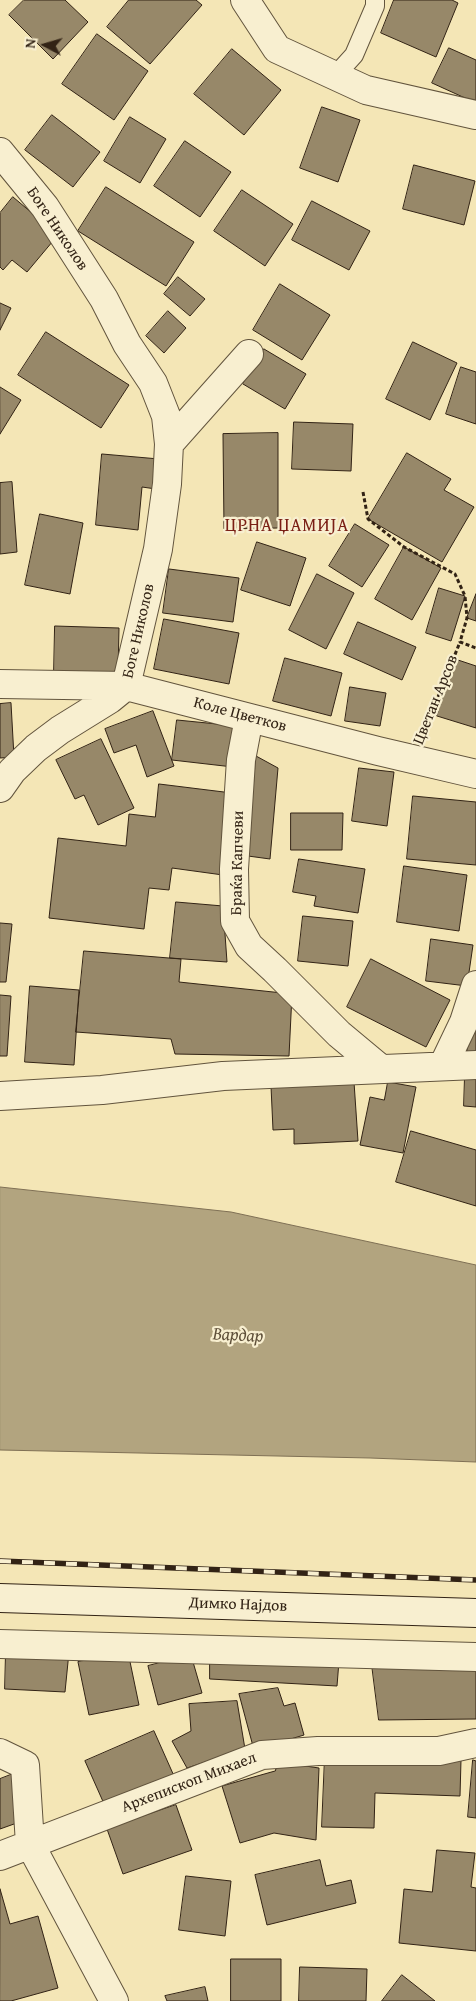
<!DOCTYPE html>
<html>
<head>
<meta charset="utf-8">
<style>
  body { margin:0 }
  #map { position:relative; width:476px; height:2001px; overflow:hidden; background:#f4e6b6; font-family:"Gentium Book Plus",serif }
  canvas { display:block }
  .north { position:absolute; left:20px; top:20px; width:50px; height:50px; -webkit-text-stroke:4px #f8efd0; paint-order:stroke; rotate:276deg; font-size:14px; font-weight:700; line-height:20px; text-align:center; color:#322315 }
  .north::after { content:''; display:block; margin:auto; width:18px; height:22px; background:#322315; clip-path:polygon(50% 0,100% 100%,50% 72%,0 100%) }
</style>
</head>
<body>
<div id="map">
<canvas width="476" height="2001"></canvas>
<div class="north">N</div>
</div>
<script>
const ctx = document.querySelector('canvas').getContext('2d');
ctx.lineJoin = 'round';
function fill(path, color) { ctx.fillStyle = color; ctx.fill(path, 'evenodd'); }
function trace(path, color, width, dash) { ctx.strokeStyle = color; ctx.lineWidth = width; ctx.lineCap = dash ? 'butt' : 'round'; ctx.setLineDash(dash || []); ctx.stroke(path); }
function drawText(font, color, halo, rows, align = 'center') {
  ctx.font = font + ' "Gentium Book Plus",serif'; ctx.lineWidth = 4.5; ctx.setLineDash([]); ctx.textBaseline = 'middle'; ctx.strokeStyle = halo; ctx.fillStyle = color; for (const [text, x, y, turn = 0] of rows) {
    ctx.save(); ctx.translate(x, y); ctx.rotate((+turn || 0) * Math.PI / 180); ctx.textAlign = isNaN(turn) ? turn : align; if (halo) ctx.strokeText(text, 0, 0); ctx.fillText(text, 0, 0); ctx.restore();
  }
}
const water = new Path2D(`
  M0 1187 231 1212 476 1265V1462L370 1458 0 1450Z`);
fill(water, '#b2a47f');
trace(water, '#7f7055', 1);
const building = new Path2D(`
  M24 0H65L88 22 53 59 9 15Z
  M129 0H196L202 5 150 64 107 27Z
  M394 0H452L458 3 436 57 381 33Z
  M97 34 148 71 114 120 62 84Z
  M449 48 476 60V103L432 83Z
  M232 49 281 90 244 135 194 94Z
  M322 107 360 120 338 182 300 168Z
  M52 115 100 152 73 187 25 150Z
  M130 117 166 139 140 183 104 161Z
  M185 141 231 172 200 217 154 186Z
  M414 165 475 181 464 225 403 209Z
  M106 187 194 242 166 286 78 231Z
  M242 190 293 224 265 266 214 231Z
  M13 197 58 235 27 272 12 260 3 270 0 267V213Z
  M312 201 370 231 349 270 292 240Z
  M178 277 205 299 190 316 164 294Z
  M280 284 330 315 302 360 253 330Z
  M0 303 11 308 0 330Z
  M168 311 186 328 164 353 146 336Z
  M46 332 129 385 101 428 18 375Z
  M413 342 457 363 430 420 386 399Z
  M264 349 306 374 285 409 243 384Z
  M461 367 476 372V424L446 414Z
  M0 387 21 400 0 434Z
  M294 422 353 424 351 471 292 469Z
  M278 433V528L224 529 223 434Z
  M407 453 451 479 444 490 474 507 442 562 368 519Z
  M102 454 159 459 156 489 142 487 138 530 96 525Z
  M12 482 17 552 0 554V483Z
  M40 514 83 523 70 594 25 585Z
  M355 524 389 545 362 587 329 566Z
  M257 542 306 558 290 606 241 590Z
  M404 547 441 568 412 620 375 599Z
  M169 569 239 578 233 622 163 613Z
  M317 574 354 593 326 649 289 630Z
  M439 588 465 596 451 641 426 633Z
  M476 594V621L467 618Z
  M164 619 239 633 229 684 154 669Z
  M358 622 416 647 402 680 344 654Z
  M55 626 119 628 118 674 54 672Z
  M285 658 342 673 331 716 273 701Z
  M455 659 476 666V728L437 716Z
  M350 687 386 693 380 726 345 721Z
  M11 703 14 757 0 758V704Z
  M153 711 174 766 147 777 136 745 114 753 105 729Z
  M177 720 237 726 233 767 172 760Z
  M101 739 134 808 98 825 84 795 75 799 56 760Z
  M256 756 278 768 270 859 248 856Z
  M359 768 394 772 387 826 352 821Z
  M159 784 232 793 223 875 172 868 169 890 149 888 144 929 49 918 58 838 126 846 129 814 155 817Z
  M413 796 476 802V865L407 859Z
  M291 813H343L342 850H291Z
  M299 859 365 869 358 913 314 906 316 896 293 892Z
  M404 866 467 875 459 931 397 922Z
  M176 902 223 906 227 962 170 958Z
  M303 916 353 921 348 966 298 961Z
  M0 923 12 924 6 982H0Z
  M431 939 473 945 467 986 426 981Z
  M84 951 181 959 179 982 292 994 289 1056 175 1054 171 1039 76 1032Z
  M371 959 450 1000 426 1047 347 1007Z
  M30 986 79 990 74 1065 25 1062Z
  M0 995 11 996 7 1056H0Z
  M471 1008H476V1057L467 1056Z
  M465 1075H476V1107L464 1106Z
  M354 1082 358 1141 294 1144V1129L273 1130 271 1086Z
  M388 1082 416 1087 403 1153 360 1145 370 1097 384 1100Z
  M411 1131 476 1150V1206L396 1182Z
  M6 1651 69 1652 65 1692 5 1689Z
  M128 1652 139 1705 89 1715 78 1662Z
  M191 1655 202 1693 158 1705 148 1666Z
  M210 1657 339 1661 337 1686 210 1679Z
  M372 1665 476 1667V1719L379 1720Z
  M278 1688 284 1706 295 1703 304 1735 254 1750 239 1694Z
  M237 1701 245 1749 187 1768 172 1741 191 1731 189 1704Z
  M154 1731 174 1776 105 1806 85 1761Z
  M325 1756 461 1760 460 1796 375 1793 374 1828 322 1827Z
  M473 1760 476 1761V1818L468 1817Z
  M278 1762 319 1768 316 1840 274 1833 240 1843 222 1786 275 1771Z
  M13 1774 28 1819 0 1829V1779Z
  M176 1805 192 1850 123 1874 107 1829Z
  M437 1850 475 1853 471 1887 476 1888V1951L399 1943 404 1889 432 1892Z
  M320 1860 326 1886 351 1880 356 1903 267 1925 255 1875Z
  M186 1876 231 1881 225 1936 179 1930Z
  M0 1889 10 1924 38 1916 58 1988 11 2001H0Z
  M231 1959H281V2001H231Z
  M300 1967 367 1969 366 2001H299Z
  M402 1975 435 2001H382Z
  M205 1987 208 2001H167L165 1996Z`);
fill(building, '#978869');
trace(building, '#322315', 1);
const lane = new Path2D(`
  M335 76 354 55 375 6V0`);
const street = new Path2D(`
  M245 0 277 49 366 90 476 115
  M0 152 45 207 104 299 127 344 153 383 166 416 169 444 167 484 158 549 126 686 110 699 60 730 36 748 12 771 0 788
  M169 444 249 354
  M0 684 126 686 378 751 476 774
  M249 718 241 760 234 869 235 921 249 946 275 970 339 1034 381 1069
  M443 1066 464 1022 476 985
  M0 1096 102 1090 223 1076 476 1065
  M0 1644 476 1657
  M0 1753 25 1765 30 1844 114 2001
  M0 1856 262 1755 318 1751H439L476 1743`);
const secondary = new Path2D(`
  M0 1598 476 1613`);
trace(lane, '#62543d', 20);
trace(street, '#62543d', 30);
trace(secondary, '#322315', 30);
trace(new Path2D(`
  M363 492 368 519 404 547 455 574 465 596 467 618 460 642 476 648
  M426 727 460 642`), '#322315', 3, [4, 2.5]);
trace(lane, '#f8efd0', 18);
trace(street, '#f8efd0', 28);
trace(secondary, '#f8efd0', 28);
const rail = new Path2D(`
  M0 1561 476 1580`);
trace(rail, '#322315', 5.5);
trace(rail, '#f8efd0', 4, [11]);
drawText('16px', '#322315', '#f8efd0', [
  ["Боге Николов",57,229,56],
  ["Боге Николов",139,631,-77],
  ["Цветан Арсов",436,700,-68],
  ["Коле Цветков",240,715,15],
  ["Браќа Капчеви",238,863,-89],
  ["Димко Најдов",238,1605,2],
  ["Архепископ Михаел",189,1783,-21]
]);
ctx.letterSpacing = '1px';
drawText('18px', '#7a1f14', '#f8efd0', [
  ["ЦРНА ЏАМИЈА",287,526]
]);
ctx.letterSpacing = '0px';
drawText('italic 18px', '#5f503a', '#f8efd0', [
  ["Вардар",238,1336,3]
]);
</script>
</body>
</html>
